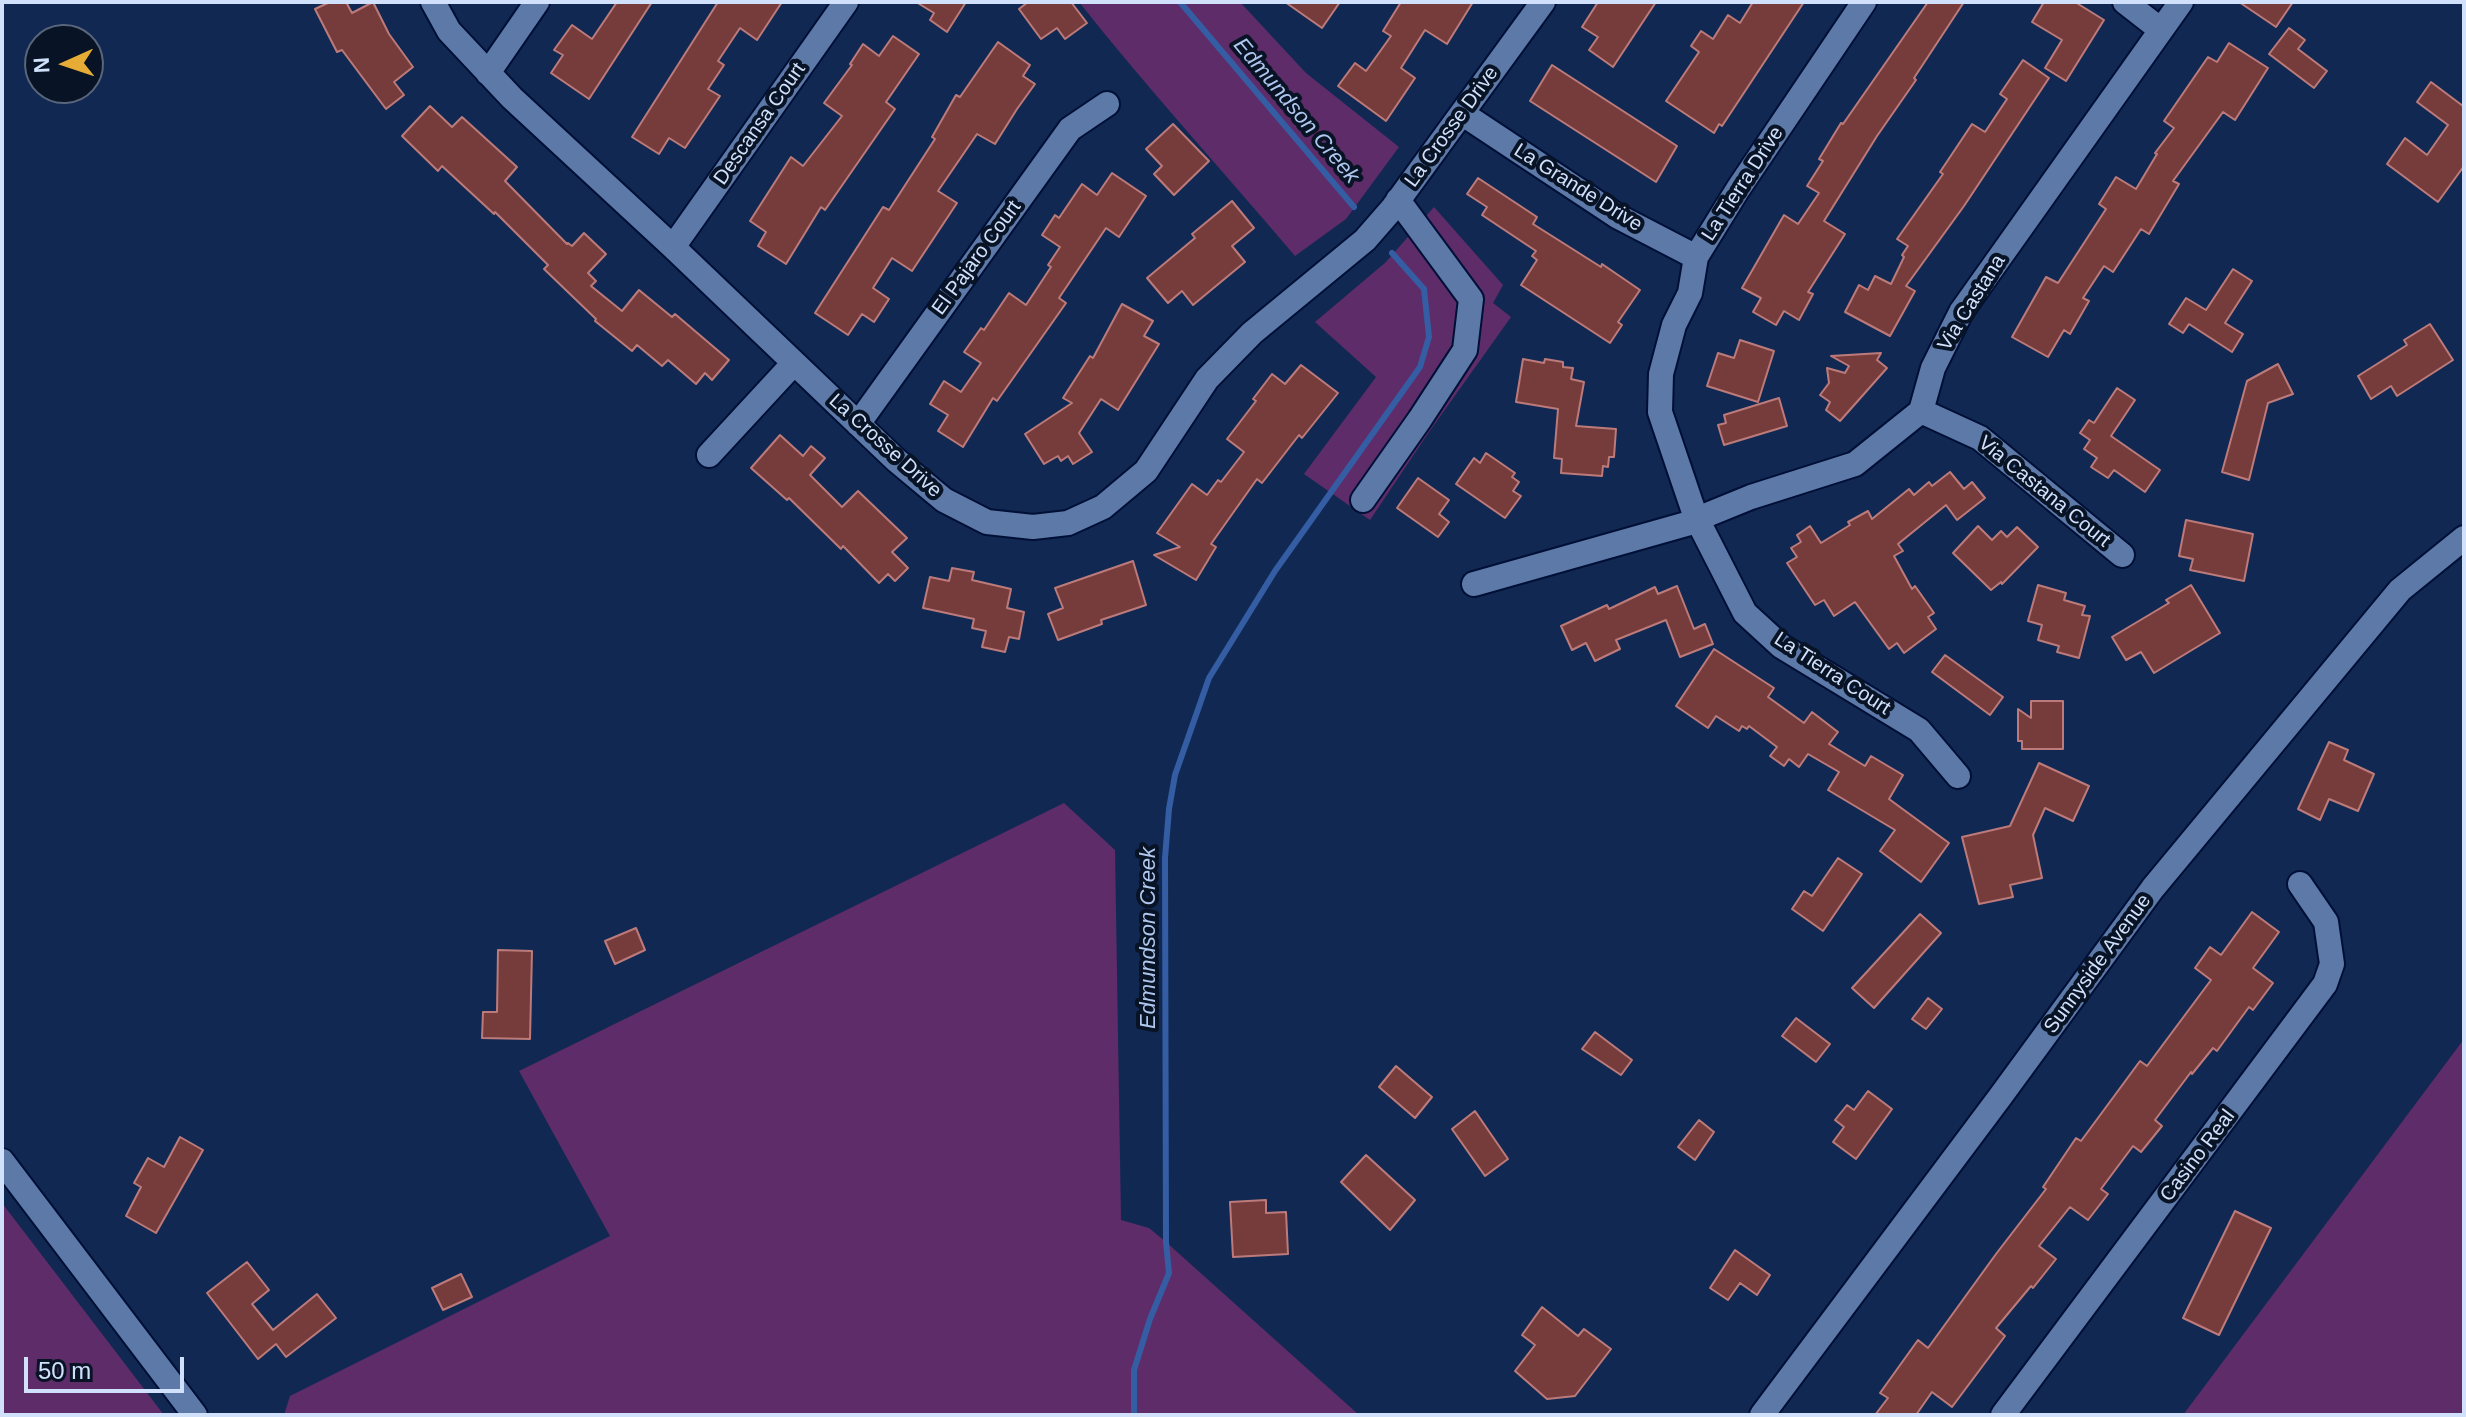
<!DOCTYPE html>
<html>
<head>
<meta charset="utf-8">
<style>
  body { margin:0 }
  #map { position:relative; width:2466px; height:1417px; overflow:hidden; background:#112952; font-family:Arial,sans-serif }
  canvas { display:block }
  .frame { position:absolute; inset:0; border:4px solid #d1e1fc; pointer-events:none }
  .north { position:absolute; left:24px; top:24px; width:80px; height:80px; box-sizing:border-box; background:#081325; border:2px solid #58657b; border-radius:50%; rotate:267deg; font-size:22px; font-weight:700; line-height:32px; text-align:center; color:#d1e1fc }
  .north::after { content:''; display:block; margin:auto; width:28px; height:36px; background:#e6ac36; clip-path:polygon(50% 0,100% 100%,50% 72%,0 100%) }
  .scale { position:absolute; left:24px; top:1357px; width:160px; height:36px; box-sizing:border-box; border:4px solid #d1e1fc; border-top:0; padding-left:10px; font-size:24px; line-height:28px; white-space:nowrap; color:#d1e1fc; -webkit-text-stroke:6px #081325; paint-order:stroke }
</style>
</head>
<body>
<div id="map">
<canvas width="2466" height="1417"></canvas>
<div class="frame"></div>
<div class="north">N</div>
<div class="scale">50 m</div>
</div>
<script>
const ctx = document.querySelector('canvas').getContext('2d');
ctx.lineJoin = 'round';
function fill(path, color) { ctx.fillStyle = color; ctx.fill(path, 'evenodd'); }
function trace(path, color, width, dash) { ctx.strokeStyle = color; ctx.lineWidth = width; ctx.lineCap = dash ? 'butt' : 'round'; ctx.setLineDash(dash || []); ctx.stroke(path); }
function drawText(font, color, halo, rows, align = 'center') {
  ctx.font = font + ' Arial,sans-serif'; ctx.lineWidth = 8; ctx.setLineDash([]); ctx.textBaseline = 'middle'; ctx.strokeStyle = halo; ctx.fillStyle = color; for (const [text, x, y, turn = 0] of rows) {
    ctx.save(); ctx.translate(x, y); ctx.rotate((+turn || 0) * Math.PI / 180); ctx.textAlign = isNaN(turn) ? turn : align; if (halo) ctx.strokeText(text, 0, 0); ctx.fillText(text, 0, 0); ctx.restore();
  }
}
fill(new Path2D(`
  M1079 2H1240L1306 73 1399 147 1346 219 1295 256C1223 171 1148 89 1079 2Z
  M1434 207 1503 285 1493 303 1511 317 1429 432 1370 520 1304 474 1376 377 1315 322 1386 262Z
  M1064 803 1115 850 1121 1220 1149 1228 1166 1242 1359 1415H284L290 1396 610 1236 519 1071Z
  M2464 1039V1415H2183Z
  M2 1203 164 1415H2Z`), '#5e2c68');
trace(new Path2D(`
  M1180 2 1354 207
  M1134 1415V1370L1150 1319 1169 1273 1166 1242 1165 858 1169 809 1175 775 1209 678 1275 571 1420 367 1429 337 1424 289 1392 253`), '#345da4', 6);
const building = new Path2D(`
  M330 2H346L352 13 373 2 389 34 413 67 394 82 404 95 386 109 342 50 337 52 315 9Z
  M617 2H652L589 99 551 73 563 55 554 50 572 25 592 39Z
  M718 2H782L757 40 740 28 718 61 724 65 708 89 720 96 685 148 669 138 659 154 632 137Z
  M916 2H966L947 32 930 20 934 13Z
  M1028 2H1071L1087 23 1065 39 1057 28 1041 39 1019 9Z
  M1285 2H1340L1322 28Z
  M1401 2H1473L1447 44 1425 30 1401 68 1415 78 1386 121 1338 86 1355 63 1366 71 1391 36 1383 31Z
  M1598 2H1656L1613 67 1589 50 1598 37 1582 27Z
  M1753 2H1804L1722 126 1719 124 1714 133 1666 101 1699 52 1691 46 1701 31 1713 39 1728 15 1740 23Z
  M1928 2H1964L1914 78 1916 80 1877 136 1824 221 1845 234 1808 292 1813 294 1799 320 1784 311 1776 325 1753 312 1761 298 1742 288 1784 215 1798 224 1819 193 1807 186 1823 161 1819 159 1841 123 1843 124Z
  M2044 2H2075L2104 20 2066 81 2045 68 2062 40 2032 22Z
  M2239 2H2293L2276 27Z
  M2289 28 2305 40 2298 49 2327 71 2314 88 2269 54Z
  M893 36 919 54 886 102 895 109 825 210 821 207 786 264 758 246 766 232 750 221 791 157 803 166 842 116 824 103 852 65 850 64 863 44 879 56Z
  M998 42 1030 65 1023 76 1035 84 1017 109 995 144 977 134 938 191 957 203 912 271 892 258 873 288 889 299 874 322 862 314 848 335 815 313 883 207 889 210 935 139 932 137 956 95 960 97Z
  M2229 43 2268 68 2235 120 2223 112 2173 181 2179 184 2149 234 2141 229 2113 272 2104 266 2083 298 2089 301 2070 334 2064 330 2048 357 2012 337 2046 277 2058 283 2106 209 2099 204 2116 177 2136 189 2157 154 2155 153 2174 128 2164 121 2208 57 2217 62Z
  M2023 60 2049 78 1964 206 1906 286 1915 291 1890 336 1845 312 1859 285 1868 290 1875 276 1891 284 1904 257 1902 255 1908 246 1897 239 1943 174 1940 172 1972 124 1985 132 2007 99 2000 94Z
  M1552 65 1677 146 1656 182 1530 101Z
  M2431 82 2463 106 2464 104V166L2438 202 2387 164 2405 138 2427 155 2448 125 2417 102Z
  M430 106 452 127 462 117 517 167 505 181 567 244 568 243 572 246 584 233 606 254 588 273 596 281 591 286 622 311 639 290 672 317 675 314 729 360 712 380 705 373 696 384 668 360 662 366 637 345 632 351 595 321 596 319 544 269 548 265 495 212 494 214 442 166 438 171 402 136Z
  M1173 124 1209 161 1174 195 1154 174 1162 166 1146 149Z
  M1112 173 1146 196 1119 237 1106 228 1059 298 1066 303 997 401 993 398 963 447 938 431 948 415 930 404 944 381 961 392 981 363 964 352 981 328 984 330 1009 293 1026 305 1051 267 1048 265 1060 247 1042 235 1055 215 1059 218 1082 184 1097 195Z
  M1478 178 1537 217 1533 224 1601 267 1602 264 1640 290 1618 322 1622 325 1610 343 1521 285 1537 260 1532 256 1536 251 1482 215 1487 207 1467 194Z
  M1232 201 1254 228 1232 246 1245 262 1193 305 1182 291 1168 303 1147 278 1195 238 1192 234Z
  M2233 269 2252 281 2225 323 2243 334 2232 352 2189 324 2183 333 2169 324 2186 298 2206 310Z
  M1122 304 1153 321 1144 336 1159 344 1118 410 1101 399 1079 433 1092 452 1073 464 1068 456 1061 461 1058 456 1044 464 1025 434 1072 403 1063 398 1090 356 1093 358Z
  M2430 324 2453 360 2397 396 2391 386 2371 399 2358 376 2407 345 2404 340Z
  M1740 340 1774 351 1758 402 1707 386 1718 353 1734 358Z
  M1881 353 1877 360 1887 368 1840 421 1826 410 1830 402 1820 395 1829 383 1827 368 1845 373 1849 366 1831 356Z
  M1523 359 1544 363 1545 359 1563 362V367L1573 368 1571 379 1584 382 1576 426 1616 429 1614 457H1609L1608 467 1603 466 1602 476 1561 473 1562 459 1554 458 1558 409 1516 402Z
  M2278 364 2293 394 2268 403 2249 480 2222 472 2247 381Z
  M1301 365 1338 393 1302 438 1299 435 1262 483 1257 479 1211 544 1216 547 1196 580 1154 555 1180 547 1157 533 1192 484 1207 495 1218 480 1221 482 1244 452 1227 439 1256 401 1253 399 1272 374 1285 384Z
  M2117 388 2135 400 2111 436 2160 470 2145 492 2114 470 2108 478 2091 467 2097 458 2084 449 2090 440 2080 433 2089 420 2094 423Z
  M1779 398 1787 426 1724 445 1718 425 1726 423 1724 415Z
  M780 435 803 456 811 446 825 458 810 475 842 507 858 491 907 538 892 552 908 568 895 581 888 574 879 583 843 546 841 549 789 498 787 500 751 468Z
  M1486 453 1515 473 1512 477 1519 482 1513 491 1521 496 1505 518 1456 484 1474 458 1480 463Z
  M1950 472 1964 489 1972 482 1985 498 1957 520 1946 505 1898 544 1903 551 1894 556 1912 589 1915 586 1934 613 1928 617 1936 629 1904 653 1897 643 1889 649 1855 602 1834 616 1824 600 1815 605 1787 563 1797 557 1791 548 1801 542 1797 535 1810 526 1821 543 1850 525 1848 522 1868 511 1872 519 1909 489 1914 495 1929 482 1932 486Z
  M1418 478 1449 500 1439 514 1449 522 1438 537 1397 508Z
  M2186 520 2253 534 2244 581 2190 570 2193 559 2179 556Z
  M1978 526 1992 540 2001 531 2007 537 2017 527 2038 547 2002 584 2001 582 1991 590 1953 553Z
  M1133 561 1146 605 1101 620 1102 624 1058 640 1048 614 1063 608 1055 588Z
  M952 568 974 572 972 580 1011 589 1007 608 1024 612 1019 639 1009 637 1005 652 982 647 986 631 972 628 974 619 923 608 930 577 949 581Z
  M2038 585 2066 593 2064 600 2085 606 2082 615 2090 616 2079 658 2057 652 2059 646 2038 640 2042 625 2028 621Z
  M2191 585 2220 633 2154 673 2141 652 2126 660 2112 637 2169 603 2166 600Z
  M1677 586 1694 629 1705 624 1713 644 1680 657 1666 620 1616 640 1620 649 1595 661 1586 643 1572 650 1561 626 1607 605 1609 609 1655 587 1658 594Z
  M1714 649 1774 688 1768 697 1804 723 1812 712 1838 732 1829 744 1865 766 1871 756 1903 775 1889 799 1949 843 1921 882 1880 851 1895 830 1828 790 1839 772 1808 754 1799 767 1789 759 1784 766 1770 756 1777 747 1749 726 1747 729 1742 726 1739 731 1716 716 1708 728 1676 706Z
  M1945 655 2003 697 1990 715 1932 672Z
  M2031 701H2063V749H2022V741H2018V709L2031 718Z
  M2329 742 2348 750 2344 760 2374 774 2358 811 2329 799 2320 820 2298 809Z
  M2039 763 2089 786 2073 821 2045 808 2033 835 2042 878 2010 885 2013 897 1979 904 1962 837 2010 826Z
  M1838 858 1862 874 1823 931 1792 909 1804 891 1812 896Z
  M2252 912 2279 932 2253 968 2273 983 2253 1010 2249 1007 2217 1051 2213 1048 2192 1074 2191 1072 2155 1120 2162 1126 2141 1152 2133 1146 2101 1189 2108 1194 2088 1220 2070 1207 2039 1246 2056 1259 2033 1288 2031 1286 1996 1328 2005 1336 1952 1407 1932 1392 1916 1415H1875L1888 1398 1880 1393 1918 1340 1928 1348 1996 1254 2046 1189 2043 1187 2076 1138 2081 1141 2140 1061 2147 1066 2211 980 2195 968 2210 947 2221 955Z
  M1920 914 1941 933 1874 1008 1852 988Z
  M636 928 645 950 615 964 605 941Z
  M498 950 532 951 530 1039 482 1038 483 1012H497Z
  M1928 998 1942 1009 1926 1029 1912 1019Z
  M1796 1018 1830 1044 1816 1062 1782 1036Z
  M1595 1032 1632 1060 1621 1075 1582 1049Z
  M1396 1066 1432 1097 1415 1118 1379 1087Z
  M1868 1091 1892 1109 1856 1159 1833 1142 1844 1127 1835 1120 1847 1105 1854 1110Z
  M1475 1111 1508 1159 1485 1176 1452 1129Z
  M1699 1120 1714 1132 1695 1160 1678 1147Z
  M180 1137 203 1150 156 1233 126 1216 141 1187 134 1183 148 1158 164 1167Z
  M1366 1155 1415 1200 1390 1230 1341 1182Z
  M1266 1200V1213L1286 1212 1288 1254 1233 1257 1230 1202Z
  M2235 1211 2271 1228 2219 1335 2183 1318Z
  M1735 1250 1770 1275 1757 1295 1740 1283 1728 1300 1710 1288Z
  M247 1262 269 1290 252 1304 273 1330 317 1294 336 1318 286 1357 276 1344 258 1359 207 1293Z
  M461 1274 472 1297 443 1310 432 1288Z
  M1542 1307 1578 1336 1584 1329 1611 1349 1575 1396 1547 1399 1515 1371 1535 1345 1522 1335Z`);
fill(building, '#763c3c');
trace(building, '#bc7b7a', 2);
const minor = new Path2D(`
  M433 2 449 31 512 98 673 247 896 460 944 500 987 522 1033 527 1068 523 1103 507 1146 471 1207 379 1252 333 1365 240 1392 209 1543 2
  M2125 2 2161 30
  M488 73 537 2
  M1463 114 1617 216 1696 257
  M673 247 846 2
  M1921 411 1980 438 2122 555
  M858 424 1070 129 1107 104
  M709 455 794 363
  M1363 500 1420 419 1465 350 1471 299 1398 200
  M1697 519 1745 613 1781 646 1919 730 1958 776
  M1697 521 1660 412 1661 374 1674 325 1690 293 1696 257 1738 189 1864 2
  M1474 584 1697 521V519L1751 497 1855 464 1921 411 1933 368 1961 312 2181 2
  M2 1161 195 1415
  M1762 1415 2000 1097 2153 888 2400 590 2464 538
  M2003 1415 2325 984 2332 964 2326 922 2300 884`);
trace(minor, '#000f36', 28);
trace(minor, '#5c79a8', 24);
drawText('20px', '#d1e1fc', '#081325', [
  ["Descansa Court",760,124,-55],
  ["La Crosse Drive",1452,127,-54],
  ["La Tierra Drive",1743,184,-57],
  ["La Grande Drive",1578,188,32],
  ["El Pajaro Court",977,258,-54],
  ["Via Castana",1972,303,-58],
  ["La Crosse Drive",885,446,42],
  ["Via Castana Court",2044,492,39],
  ["La Tierra Court",1832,674,33],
  ["Sunnyside Avenue",2098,964,-54],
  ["Casino Real",2198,1156,-53]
]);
drawText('italic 22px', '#afc7ee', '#081325', [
  ["Edmundson Creek",1296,111,50],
  ["Edmundson Creek",1149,938,-90]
]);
</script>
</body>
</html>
